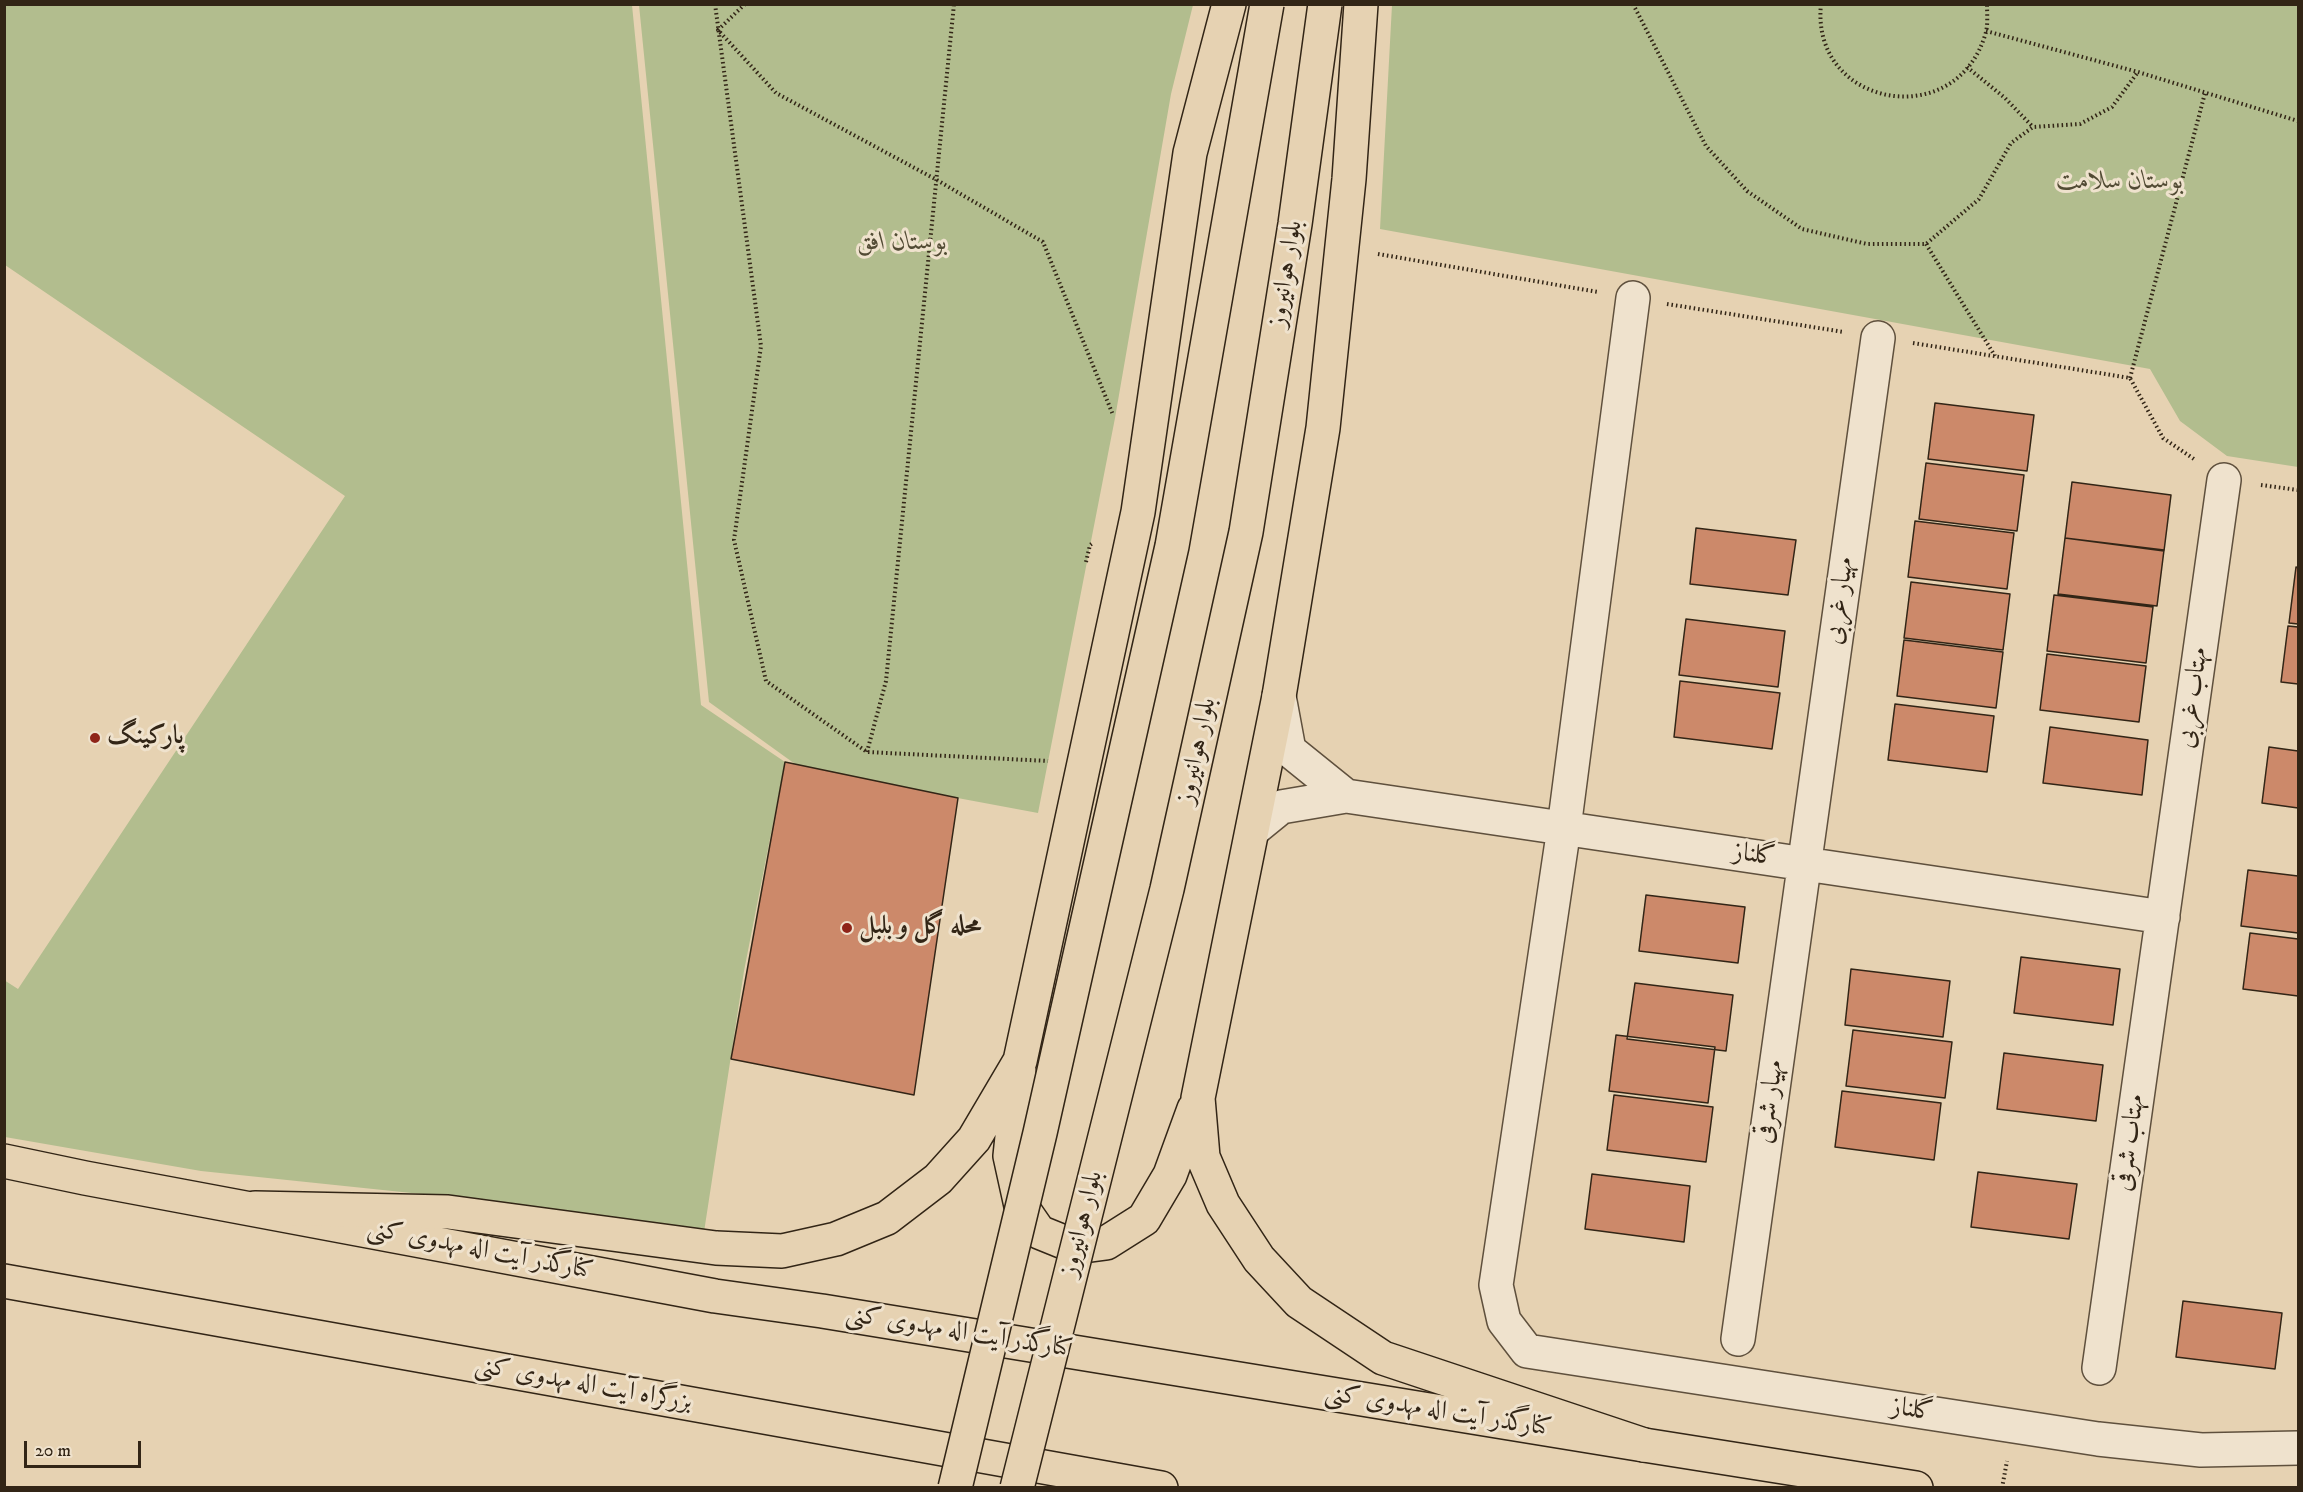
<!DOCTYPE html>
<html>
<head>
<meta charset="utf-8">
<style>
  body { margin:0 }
  #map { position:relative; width:2303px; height:1492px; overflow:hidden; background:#e6d2b2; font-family:"IM FELL DW Pica",serif }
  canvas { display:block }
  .frame { position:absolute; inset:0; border:6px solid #322516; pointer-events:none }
  .scale { position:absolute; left:24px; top:1441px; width:117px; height:27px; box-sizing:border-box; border:3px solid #322516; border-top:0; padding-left:8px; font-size:18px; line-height:21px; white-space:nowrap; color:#322516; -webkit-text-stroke:4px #efe2cd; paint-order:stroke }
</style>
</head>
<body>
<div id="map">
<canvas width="2303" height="1492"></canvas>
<div class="frame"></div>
<div class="scale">20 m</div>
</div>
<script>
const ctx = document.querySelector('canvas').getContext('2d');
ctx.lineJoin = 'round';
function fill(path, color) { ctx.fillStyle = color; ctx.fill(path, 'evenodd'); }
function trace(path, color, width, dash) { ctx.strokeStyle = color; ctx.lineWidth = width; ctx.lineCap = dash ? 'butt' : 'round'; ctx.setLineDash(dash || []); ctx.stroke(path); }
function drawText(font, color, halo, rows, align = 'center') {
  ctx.font = font + ' "IM FELL DW Pica",Amiri,serif'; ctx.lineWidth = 6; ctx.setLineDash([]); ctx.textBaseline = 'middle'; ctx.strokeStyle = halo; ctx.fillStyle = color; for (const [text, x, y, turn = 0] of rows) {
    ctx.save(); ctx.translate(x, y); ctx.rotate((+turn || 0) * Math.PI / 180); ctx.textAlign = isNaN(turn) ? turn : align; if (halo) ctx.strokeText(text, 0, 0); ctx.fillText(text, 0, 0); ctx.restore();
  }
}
fill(new Path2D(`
  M5 5H632L701 705 785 762 744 971 704 1232 488 1201 201 1171 5 1137 4 980 18 989 345 496 5 265Z
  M639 5H1193L1171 94 1115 418 1038 813 802 769 709 702Z
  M1392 5H2298V467L2227 456 2180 421 2150 369 1380 229Z`), '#b2bd8e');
const building = new Path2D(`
  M1935 403 2034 415 2027 471 1928 459Z
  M1926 463 2024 475 2017 531 1919 519Z
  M2072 482 2171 495 2164 551 2065 538Z
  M1915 521 2014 533 2007 589 1908 577Z
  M1696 528 1796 540 1788 595 1690 584Z
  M2065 538 2164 550 2157 606 2058 594Z
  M2296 567 2298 568V624L2289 623Z
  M1911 582 2010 594 2003 650 1904 638Z
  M2054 595 2153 607 2146 663 2047 651Z
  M1686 619 1785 631 1778 687 1679 675Z
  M2288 626 2298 627V684L2281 682Z
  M1904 640 2003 652 1996 708 1897 696Z
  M2047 654 2146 666 2139 722 2040 710Z
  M1680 681 1780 693 1772 749 1674 737Z
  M1895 704 1994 716 1987 772 1888 760Z
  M2050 727 2148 740 2142 795 2043 783Z
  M2269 747 2298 751V808L2262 803Z
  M785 762 958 798 914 1095 731 1059Z
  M2248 870 2298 876V933L2241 926Z
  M1646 895 1745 907 1738 963 1639 951Z
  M2250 933 2298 939V996L2243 989Z
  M2021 957 2120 969 2113 1025 2014 1013Z
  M1851 969 1950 981 1943 1037 1845 1025Z
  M1635 983 1733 995 1726 1051 1627 1039Z
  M1853 1030 1952 1042 1945 1098 1846 1086Z
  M1616 1035 1715 1047 1708 1103 1609 1091Z
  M2004 1053 2103 1065 2096 1121 1997 1109Z
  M1842 1091 1941 1103 1934 1160 1835 1147Z
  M1614 1095 1713 1107 1706 1162 1607 1150Z
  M1978 1172 2077 1184 2069 1239 1971 1227Z
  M1592 1174 1690 1186 1684 1242 1585 1229Z
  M2183 1301 2282 1313 2275 1369 2176 1357Z`);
fill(building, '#cc896a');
trace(building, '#322516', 1.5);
const minor = new Path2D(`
  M1633 298 1564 828 1496 1285 1504 1321 1527 1351 2098 1439 2201 1450 2298 1448
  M1279 696 1289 750 1346 796
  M1254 829 1281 807 1346 796 2163 917
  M1738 1339 1878 338
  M2099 1368 2224 480`);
const major = new Path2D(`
  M4 1161 85 1178 715 1296 822 1311 1644 1445 1916 1488`);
const highway = new Path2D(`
  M1361 4 1349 179 1323 428 1279 696 1198 1098 1203 1157 1223 1204 1259 1259 1299 1302 1383 1358 1644 1445
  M1019 1071 1010 1156 1021 1206 1039 1232 1076 1247 1106 1243 1144 1219 1170 1175 1194 1109
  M255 1208 448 1212 716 1248 782 1251 836 1239 887 1218 938 1179 974 1139 1020 1061 1138 512 1190 153 1229 4
  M4 1281 1161 1488`);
trace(minor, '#5f503d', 36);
trace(major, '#322516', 36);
trace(highway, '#322516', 36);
trace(new Path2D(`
  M715 4 761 346 734 540 766 681 867 752 1048 761
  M745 4 718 30 776 93 935 179 1043 242 1113 415
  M1633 4 1706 146 1747 191 1802 229 1867 244H1926L1979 199 2011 143 2033 127 2080 124 2112 107 2138 72
  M1821 4C1810 108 1958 134 1986 32 1988 24 1987 13 1987 4
  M1986 31 2138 72 2298 121
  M1967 67 2005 98 2033 127
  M1926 244 1995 356
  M1378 254 1598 292
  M1667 304 1844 332
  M1913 343 2130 378 2163 438 2194 459
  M2130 378 2205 93
  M2261 485 2298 490
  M1086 562 1090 545 1094 542
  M867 752 886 681 954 4
  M2002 1488 2007 1461`), '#322516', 4, [1.5, 3]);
trace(minor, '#efe2cd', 33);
trace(major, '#e6d2b2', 33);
trace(highway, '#e6d2b2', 33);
const majorBridge = new Path2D(`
  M955 1488 1040 1133 1172 546 1267 4
  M1017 1488 1167 889 1246 532 1295 224 1325 4`);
trace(majorBridge, '#322516', 36, []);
trace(majorBridge, '#e6d2b2', 33);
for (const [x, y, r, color] of [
  [95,738,6,"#8f2418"],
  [847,928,6,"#8f2418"]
]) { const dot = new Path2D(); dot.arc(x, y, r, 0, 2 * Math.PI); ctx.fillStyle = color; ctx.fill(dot); trace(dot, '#efe2cd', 2); }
drawText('italic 26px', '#524b34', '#efe2cd', [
  ["بوستان سلامت",2120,183],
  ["بوستان افق",902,244]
]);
drawText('26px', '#322516', '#efe2cd', [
  ["بلوار هوانیروز",1287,274,-81],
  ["مهیار غربی",1841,601,-82],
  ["مهتاب غربی",2194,698,-82],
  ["بلوار هوانیروز",1198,751,-78],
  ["گلناز",1754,856,8],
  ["مهیار شرقی",1771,1102,-82],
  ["مهتاب شرقی",2131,1143,-82],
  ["بلوار هوانیروز",1083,1224,-76],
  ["کنارگذر آیت اله مهدوی کنی",480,1251,11],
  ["کنارگذر آیت اله مهدوی کنی",959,1333,9],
  ["بزرگراه آیت اله مهدوی کنی",583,1385,10],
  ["گلناز",1912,1411,9],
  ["کنارگذر آیت اله مهدوی کنی",1438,1412,9]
]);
drawText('bold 26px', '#322516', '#efe2cd', [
  ["پارکینگ",107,738],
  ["محله گل و بلبل",859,928]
], 'left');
</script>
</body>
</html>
